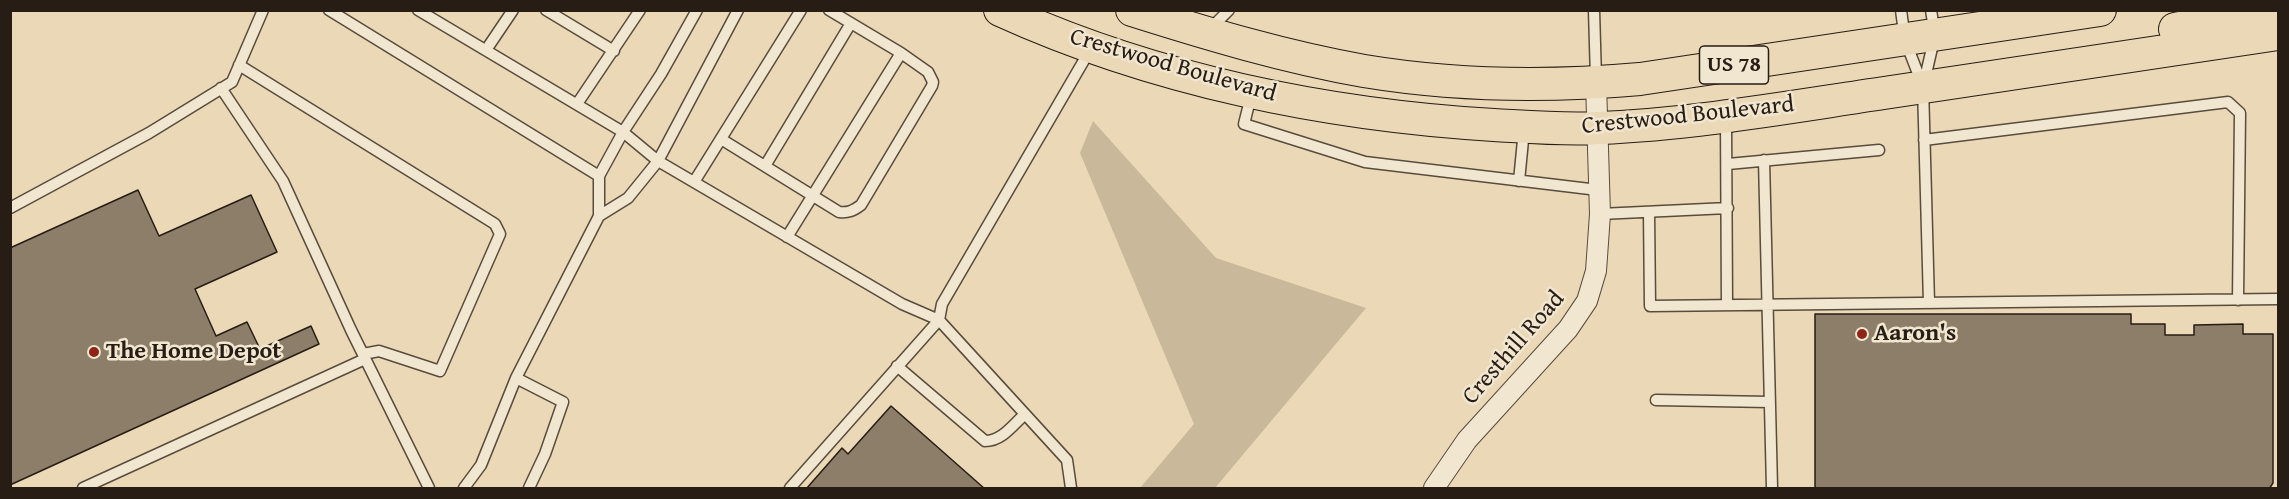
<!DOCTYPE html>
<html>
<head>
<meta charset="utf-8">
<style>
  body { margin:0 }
  #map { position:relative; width:2289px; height:499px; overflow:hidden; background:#ead8b6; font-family:"Gentium Book Plus",serif }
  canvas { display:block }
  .frame { position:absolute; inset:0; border:12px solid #271d14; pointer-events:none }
</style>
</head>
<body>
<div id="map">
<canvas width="2289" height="499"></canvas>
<div class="frame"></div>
</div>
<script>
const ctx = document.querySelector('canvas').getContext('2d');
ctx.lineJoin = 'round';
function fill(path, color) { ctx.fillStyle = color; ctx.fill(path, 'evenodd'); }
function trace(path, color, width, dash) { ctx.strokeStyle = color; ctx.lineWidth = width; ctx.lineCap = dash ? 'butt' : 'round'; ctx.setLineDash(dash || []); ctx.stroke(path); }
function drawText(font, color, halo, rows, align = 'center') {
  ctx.font = font + ' "Gentium Book Plus",serif'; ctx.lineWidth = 5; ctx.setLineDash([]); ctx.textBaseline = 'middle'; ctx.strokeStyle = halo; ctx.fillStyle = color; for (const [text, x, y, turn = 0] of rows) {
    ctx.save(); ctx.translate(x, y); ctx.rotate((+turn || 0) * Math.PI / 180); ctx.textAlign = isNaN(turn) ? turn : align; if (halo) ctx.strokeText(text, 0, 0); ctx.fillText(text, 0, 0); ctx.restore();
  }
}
fill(new Path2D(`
  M1093 121 1216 258 1366 308 1215 488H1140L1194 424 1080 153Z`), '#c9b89a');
const building = new Path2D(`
  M138 190 159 236 251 195 277 252 195 289 216 336 247 322 260 349 311 326 319 344 10 485V248Z
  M1815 314H2131V324H2165V335H2194V325L2243 324V334H2273V483L2269 489H1815Z
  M891 406 985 489H806L842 448 848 454Z`);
fill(building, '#8c7e68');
trace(building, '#271d14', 1.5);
const service = new Path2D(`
  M329 10 599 176
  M418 10 623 132 658 161 902 304 939 320 942 304 1090 50
  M546 10 614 51
  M1594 10 1596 79
  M1901 10 1905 40 1922 84
  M1210 29 1229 10
  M486 50 513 10
  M239 65 495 224 500 234 440 371 379 351 363 354
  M221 88 283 181 351 330 429 488
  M1251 96 1244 124 1365 162 1598 190
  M577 104 640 10
  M1726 120 1727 305
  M721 139 839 212C848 213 853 211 861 205L932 86 933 82 928 72 901 53
  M1924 140 2228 102 2240 113 2238 300
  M1764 160 1772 488
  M1728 164 1879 150
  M765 166 851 23
  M1519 181 1524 130
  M694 182 801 10
  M10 208 149 133 232 82 263 10
  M1649 212 1650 306 2278 299
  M1600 214 1728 208
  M599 216 628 198 658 161 738 10
  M787 237 901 53 829 10
  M1929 303 1923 87 1935 35 1931 10
  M897 366 985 441C1002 441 1013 425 1025 414
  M516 378 563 402 545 454 529 488
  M1656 400 1770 402
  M83 488 365 359
  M464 488 481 465 516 378 599 216V176L623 132 661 74 697 10
  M790 488 939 320 1067 460 1071 488`);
const minor = new Path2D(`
  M1434 488 1467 440 1568 329 1587 301 1596 271 1600 214 1596 83`);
const primary = new Path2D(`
  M1000 10C1154 80 1326 115 1494 125 1529 127 1564 130 1599 128 1694 124 1789 107 1884 93 2016 74 2147 54 2278 34
  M1132 10C1208 34 1285 57 1364 71 1455 86 1549 87 1640 79L2100 10
  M2175 29 2270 10`);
trace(service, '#584c3c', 13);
trace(minor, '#584c3c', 22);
trace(primary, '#271d14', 34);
trace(service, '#f1e6d0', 10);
trace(minor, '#f1e6d0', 20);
trace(primary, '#ead8b6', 32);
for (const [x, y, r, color] of [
  [1862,334,6,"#8f2418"],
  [94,352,6,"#8f2418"]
]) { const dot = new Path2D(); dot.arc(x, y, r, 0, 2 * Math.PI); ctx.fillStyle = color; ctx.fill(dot); trace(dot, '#f1e6d0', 2); }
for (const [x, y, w] of [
  [1734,65,69]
]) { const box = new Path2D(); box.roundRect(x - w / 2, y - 19, w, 38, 4.5); ctx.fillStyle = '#f1e6d0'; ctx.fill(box); trace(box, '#271d14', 1.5); }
drawText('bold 22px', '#271d14', null, [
  ["US 78",1734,65]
]);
drawText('24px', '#271d14', '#f1e6d0', [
  ["Crestwood Boulevard",1173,66,16],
  ["Crestwood Boulevard",1688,116,-6],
  ["Cresthill Road",1514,348,-49]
]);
drawText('bold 24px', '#271d14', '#f1e6d0', [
  ["Aaron's",1874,334],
  ["The Home Depot",106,352]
], 'left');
</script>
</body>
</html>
